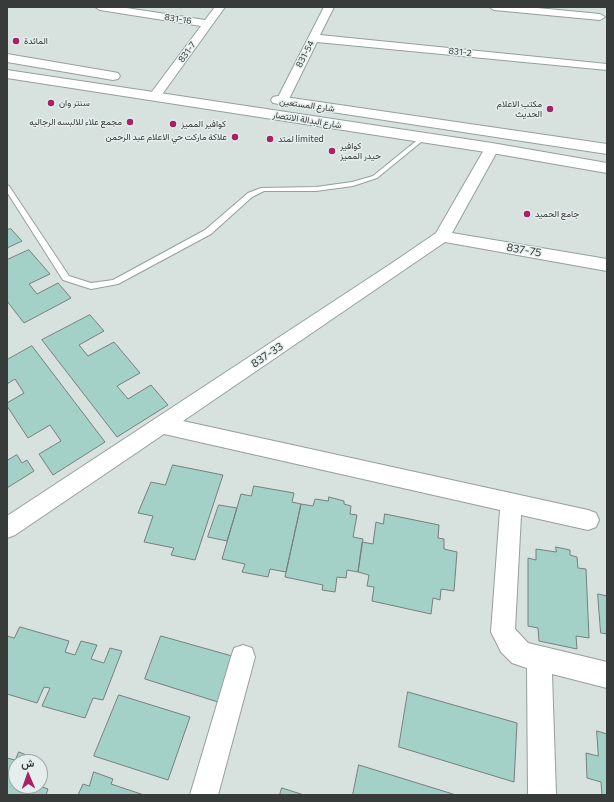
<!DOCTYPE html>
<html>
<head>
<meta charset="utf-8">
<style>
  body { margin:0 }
  #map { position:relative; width:614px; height:802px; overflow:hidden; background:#d7e1de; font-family:Commissioner,Vazirmatn,sans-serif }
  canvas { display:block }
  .frame { position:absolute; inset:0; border:8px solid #373b3a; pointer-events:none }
  .north { position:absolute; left:8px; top:754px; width:40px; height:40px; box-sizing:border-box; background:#e4eeec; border:1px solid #9fa6a5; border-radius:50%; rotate:358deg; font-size:11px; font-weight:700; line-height:16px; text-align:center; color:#373b3a }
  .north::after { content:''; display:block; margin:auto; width:14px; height:18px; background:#ab2063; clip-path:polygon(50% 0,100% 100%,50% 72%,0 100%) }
</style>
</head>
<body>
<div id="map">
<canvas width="614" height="802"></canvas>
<div class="frame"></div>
<div class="north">ش</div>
</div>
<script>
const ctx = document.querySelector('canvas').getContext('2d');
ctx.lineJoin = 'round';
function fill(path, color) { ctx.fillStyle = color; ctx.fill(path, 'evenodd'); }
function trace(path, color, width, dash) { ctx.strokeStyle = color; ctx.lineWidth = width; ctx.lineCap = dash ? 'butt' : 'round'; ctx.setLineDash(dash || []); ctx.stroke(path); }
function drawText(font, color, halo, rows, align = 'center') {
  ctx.font = font + ' Commissioner,Vazirmatn,sans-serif'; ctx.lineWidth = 3; ctx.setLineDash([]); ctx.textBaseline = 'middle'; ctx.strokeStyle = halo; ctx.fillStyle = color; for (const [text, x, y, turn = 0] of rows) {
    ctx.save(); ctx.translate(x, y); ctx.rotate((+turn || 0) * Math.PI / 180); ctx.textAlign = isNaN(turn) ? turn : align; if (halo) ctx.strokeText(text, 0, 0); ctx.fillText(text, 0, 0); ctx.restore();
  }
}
const building = new Path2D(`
  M11 229 22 241 7 248V230Z
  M29 250 50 274 29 284 37 294 58 283 71 298 24 323 7 301V260Z
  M90 315 104 331 79 345 88 356 114 342 140 373 117 386 128 399 151 385 168 405 117 437 42 340Z
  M32 346 105 442 53 475 39 454 61 441 50 425 28 438 7 406V403L24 393 15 379 7 384V360Z
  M17 455 22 463 27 460 34 471 7 488V461Z
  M173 465 223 475 195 560 171 555 174 548 144 542 153 516 138 513 151 482 165 485Z
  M254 486 294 493 292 502 301 504 286 572 270 569 268 577 242 572 245 564 222 559 241 494 251 496Z
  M329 497 344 501V504L351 506 350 514 357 515 353 537 363 539 358 572 347 570 346 578 337 577 335 592 322 590 323 585 285 577 301 504 313 506 315 499 328 501Z
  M219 505 237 508 227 541 208 537Z
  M385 514 439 525 438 538 444 539V549L457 552 454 591 441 589 440 600 433 598 431 614 372 601 374 587 367 586 369 575 358 572 362 542 373 544 376 522 383 524Z
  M556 547 570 550V555L577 557 578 568 586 569 589 638 576 636 577 649 539 641 538 628 528 626V558L536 560V549L556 552Z
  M598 594 607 596V634L601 633Z
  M20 627 69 641 65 652 75 655 81 641 97 645 91 659 104 663 110 648 122 651 103 700 93 698 85 718 42 706 50 688 44 687 37 703 7 694V636L14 638Z
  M161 636 232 656 218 702 145 679Z
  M408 692 517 723 514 782 399 747Z
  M119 695 190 717 168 780 94 756Z
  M597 731 607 734V795H602L601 782 587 778 586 753 598 756Z
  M19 752 34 758 33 762H16V786H39L48 789 46 795H7V758L15 760Z
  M359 765 456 795H353Z
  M94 772 113 779 111 784 144 795H78L83 784 89 786Z
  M282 788 304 795H280Z`);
fill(building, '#a4d1c7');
trace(building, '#767f7d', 1);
const lane = new Path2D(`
  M421 137 426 138 377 178 353 186 316 191H264L252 197 211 234 118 284 91 289 63 280 7 192V185L9 186 69 276 91 283 113 280 205 230 248 193 261 188 316 187 352 182 373 176Z`);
const street = new Path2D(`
  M95 7H120L205 20 215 7H225L158 100H150L148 97 201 26 100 10Z
  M324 7H334L320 35 607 64V70L317 42 288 101 286 104H278L276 101Z
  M489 7H527L600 14 605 17 600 20 494 10Z
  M492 144 497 145 499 148 452 233 607 259V271L445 242 183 421 588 510 596 513 599 520 596 527 588 530 521 515 515 629 528 643 607 662V688L552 674 556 795H528L527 668 512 663 501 652 491 632 500 510 164 434 15 535 7 538V516L392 263 436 233 485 148 487 145Z
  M243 645 252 648 255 657 218 795H190L231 657 234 648Z`);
const primary = new Path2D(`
  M7 54 113 72 118 73 120 76 118 79 113 80 7 62Z
  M7 70 492 143 607 163V173L492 153 7 78Z
  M278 96 607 144V154L273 103 271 100 273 97Z`);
trace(lane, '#959f9c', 2);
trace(street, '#959f9c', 2);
trace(primary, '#959f9c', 2);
fill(lane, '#fff');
fill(street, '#fff');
fill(primary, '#fff');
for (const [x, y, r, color] of [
  [16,41,4,"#ab2063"],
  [51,103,4,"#ab2063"],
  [550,109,4,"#ab2063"],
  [130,122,4,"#ab2063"],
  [173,124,4,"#ab2063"],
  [235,137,4,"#ab2063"],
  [270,139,4,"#ab2063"],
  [332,151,4,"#ab2063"],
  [527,214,4,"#ab2063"]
]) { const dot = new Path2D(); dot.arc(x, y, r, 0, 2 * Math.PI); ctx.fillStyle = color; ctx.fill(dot); trace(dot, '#e4eeec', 1.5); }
drawText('9px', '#373b3a', '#e4eeec', [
  ["831-16",178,19,9],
  ["831-7",187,52,-54],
  ["831-2",460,52,6],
  ["831-54",305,54,-63],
  ["شارع المستعين",307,105,8],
  ["شارع البدالة الانتصار",307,120,9]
]);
drawText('9px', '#373b3a', '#e4eeec', [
  ["المائدة",24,41],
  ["سنتر وان",59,103],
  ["مكتب الاعلام",542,104,"right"],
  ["الحديث",542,114,"right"],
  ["مجمع علاء للالبسه الرجاليه",122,122,"right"],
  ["كوافير المميز",181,124],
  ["علاكة ماركت حي الاعلام عبد الرحمن",227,137,"right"],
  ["لمتد limited",278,139],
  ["كوافير",340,146],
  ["حيدر المميز",340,156],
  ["جامع الحميد",535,214]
], 'left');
drawText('11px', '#373b3a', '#e4eeec', [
  ["837-75",524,250,10],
  ["837-33",267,355,-34]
]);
</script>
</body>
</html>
